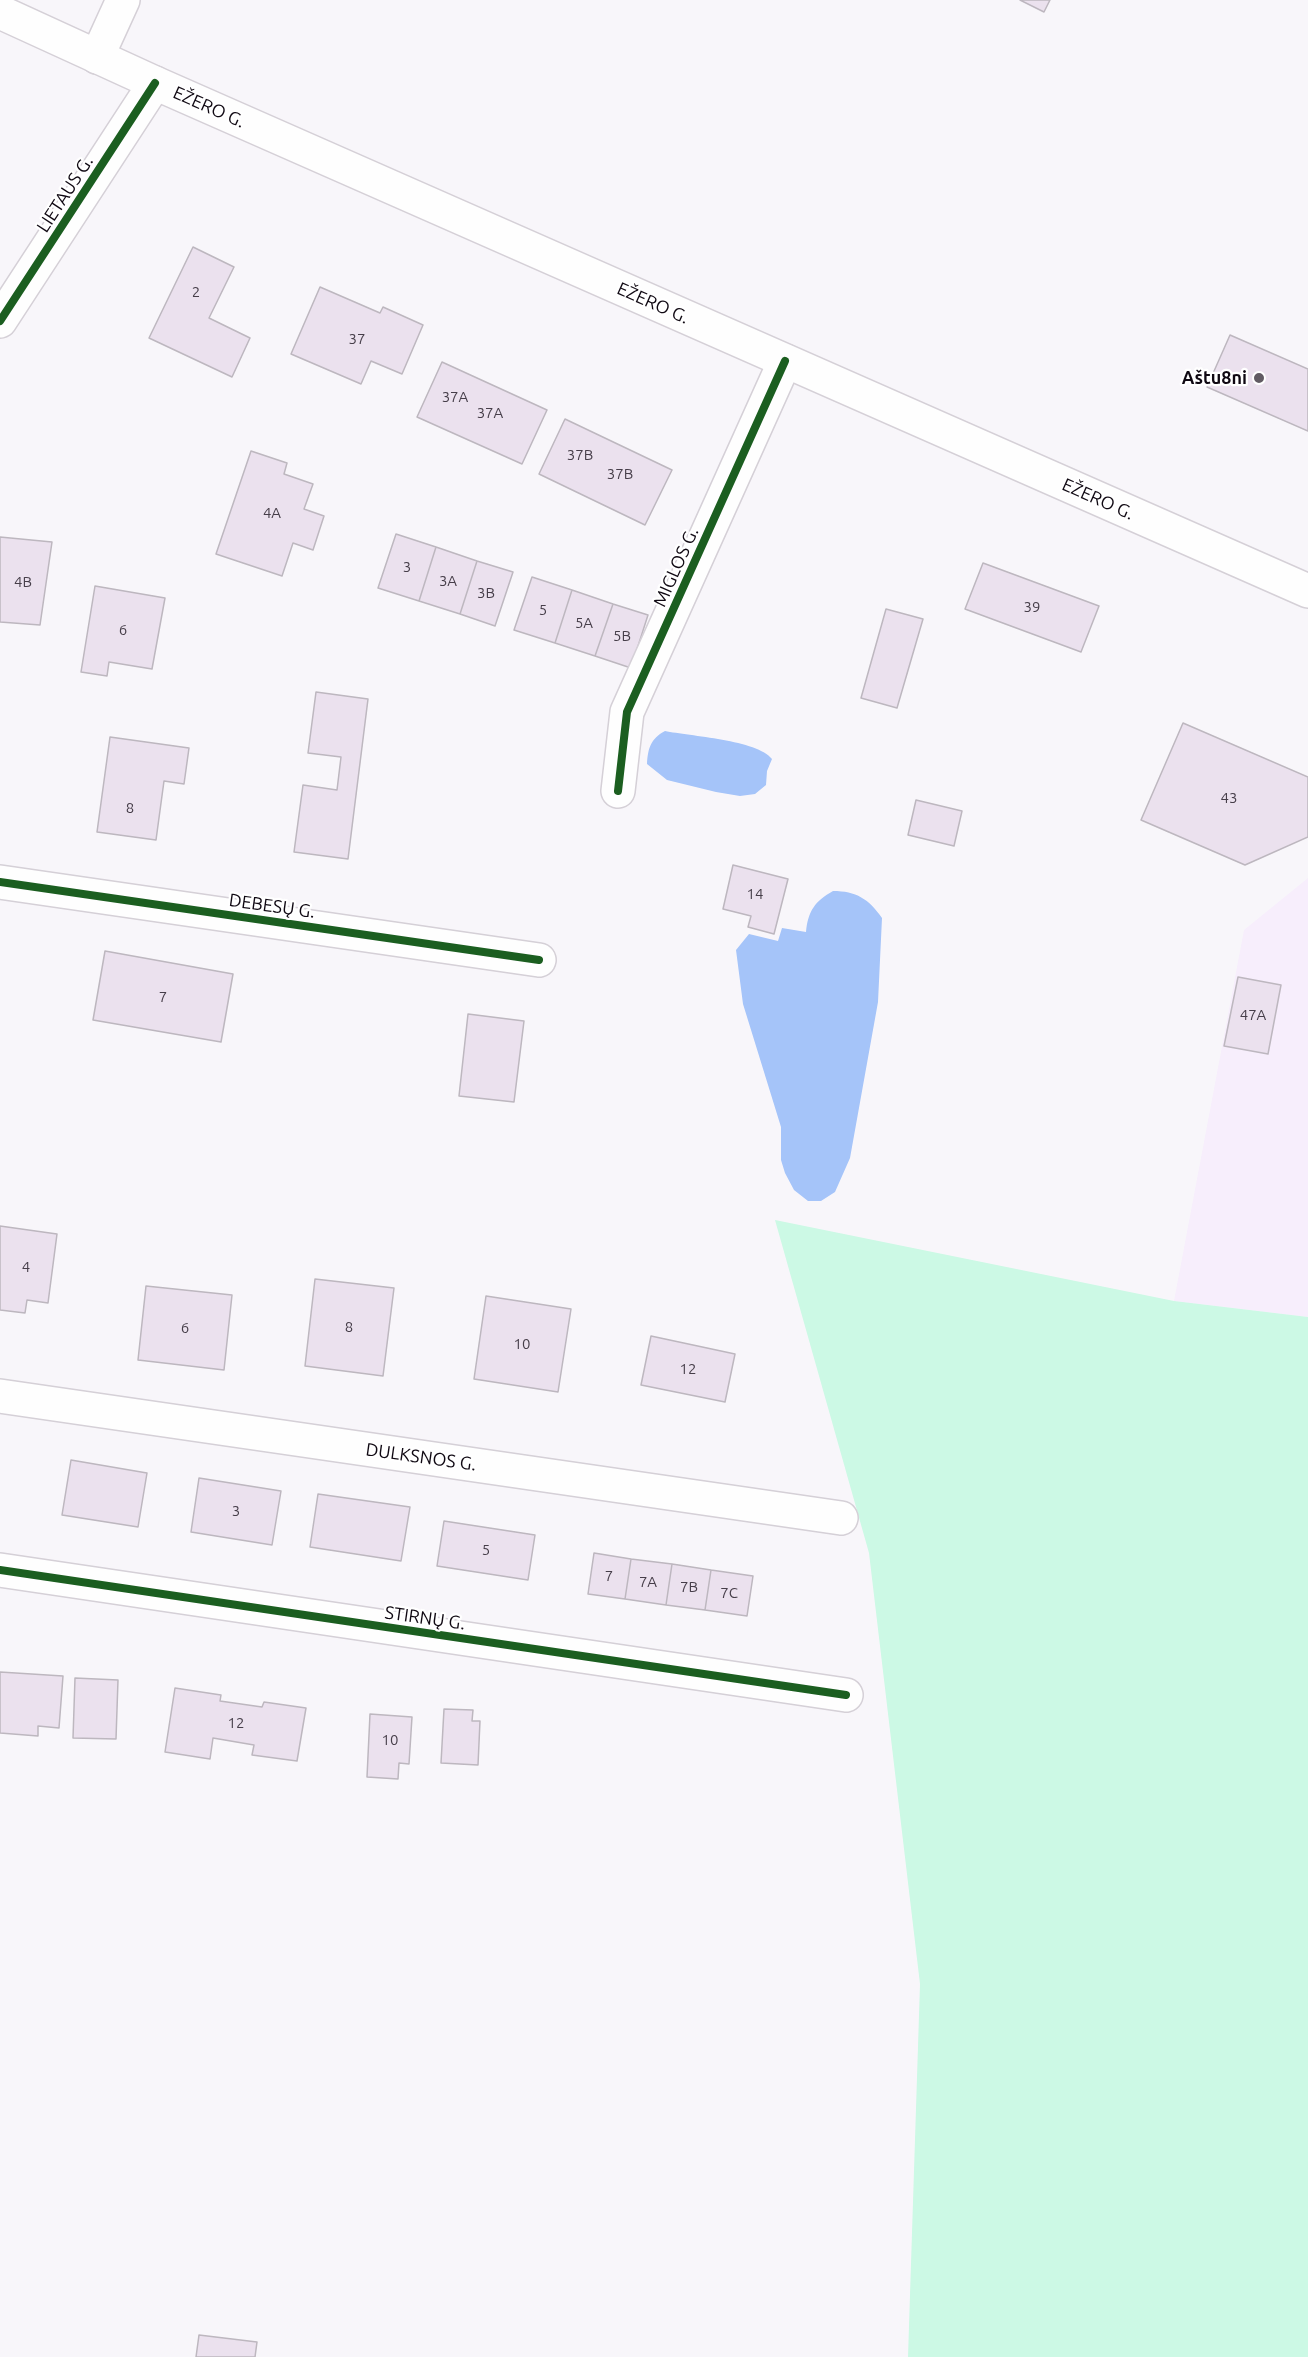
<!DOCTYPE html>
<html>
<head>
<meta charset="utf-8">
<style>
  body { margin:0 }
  canvas { display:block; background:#f8f6fa }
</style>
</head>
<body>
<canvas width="1308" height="2357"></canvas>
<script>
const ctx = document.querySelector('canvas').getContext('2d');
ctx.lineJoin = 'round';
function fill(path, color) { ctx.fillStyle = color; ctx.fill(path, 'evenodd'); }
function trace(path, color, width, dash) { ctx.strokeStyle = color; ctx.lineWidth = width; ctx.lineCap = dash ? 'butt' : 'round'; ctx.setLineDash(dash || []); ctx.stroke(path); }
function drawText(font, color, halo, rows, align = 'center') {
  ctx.font = font + ' Ubuntu,sans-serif'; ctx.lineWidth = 4.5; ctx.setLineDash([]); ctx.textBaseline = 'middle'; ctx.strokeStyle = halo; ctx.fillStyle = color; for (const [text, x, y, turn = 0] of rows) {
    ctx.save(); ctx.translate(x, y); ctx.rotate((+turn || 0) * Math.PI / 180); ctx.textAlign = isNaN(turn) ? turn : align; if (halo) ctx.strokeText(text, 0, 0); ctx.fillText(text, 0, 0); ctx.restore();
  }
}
fill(new Path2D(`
  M1308 878V1317L1174 1301 1244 930Z`), '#f7eefc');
fill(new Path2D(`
  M775 1220 1174 1301 1308 1317V2357H908L920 1984 869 1553Z`), '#ccf9e5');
fill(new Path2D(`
  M665 731C689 736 758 740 772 759L767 771 766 785 755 794 740 796 716 792 667 780 647 764C648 749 650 739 665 731Z
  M833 891C856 891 869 899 882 918L878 1002 850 1158 835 1192 821 1201H808L794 1190 785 1173 781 1160V1127L743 1004 736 950 749 934 778 941 782 928 806 932C808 911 815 901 833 891Z`), '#a5c4f9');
const building = new Path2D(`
  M1020 0H1050L1044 12Z
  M193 247 234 267 209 318 250 338 232 377 149 338Z
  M320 287 380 313 383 307 423 325 402 374 371 361 361 384 291 354Z
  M1230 335 1308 369V431L1207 387Z
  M442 362 547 410 522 464 417 417Z
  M565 419 672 470 645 525 539 474Z
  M251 451 287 463 284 474 313 484 304 509 324 516 313 550 293 543 282 576 216 554Z
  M396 534 436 547 419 601 378 588Z
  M0 537 52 542 40 625 0 622Z
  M436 547 477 561 460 614 419 601Z
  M477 561 513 572 495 626 460 614Z
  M983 563 1099 606 1081 652 965 609Z
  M532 577 572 590 555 643 514 630Z
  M95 586 165 598 152 669 109 662 107 676 81 672Z
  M572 590 613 604 595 656 555 643Z
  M613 604 648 615 631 668 595 656Z
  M886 609 923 619 897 708 861 698Z
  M316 692 368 699 348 859 294 852 303 785 337 790 341 757 308 753Z
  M1183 723 1308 777V837L1245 865 1141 820Z
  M110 737 189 748 184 784 164 781 156 840 97 832Z
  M916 800 962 811 954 846 908 835Z
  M733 865 788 879 774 934 748 927 751 916 723 909Z
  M105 951 233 974 221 1042 93 1020Z
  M1238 977 1281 985 1268 1054 1224 1046Z
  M468 1014 524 1021 514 1102 459 1096Z
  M0 1226 57 1234 48 1303 27 1300 25 1313 0 1310Z
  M315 1279 394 1288 383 1376 305 1366Z
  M146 1286 232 1295 224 1370 138 1360Z
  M486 1296 571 1309 558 1392 474 1379Z
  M651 1336 735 1354 725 1402 641 1385Z
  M71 1460 147 1473 138 1527 62 1515Z
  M199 1478 281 1491 272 1545 191 1532Z
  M318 1494 410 1507 401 1561 310 1547Z
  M444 1521 535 1535 528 1580 437 1566Z
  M594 1553 631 1559 625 1599 588 1594Z
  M631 1559 672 1564 666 1605 625 1599Z
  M672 1564 711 1570 705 1610 666 1605Z
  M711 1570 753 1576 747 1616 705 1610Z
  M0 1672 63 1676 59 1728 38 1726V1736L0 1733Z
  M75 1678 118 1680 116 1739 73 1738Z
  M175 1688 221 1695 220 1701 262 1707 264 1702 306 1708 297 1761 252 1755 254 1745 213 1738 210 1759 165 1752Z
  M444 1709 473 1710 472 1721H480L478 1765 441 1763Z
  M370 1714 412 1717 409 1764 399 1763 398 1779 367 1777Z
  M199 2335 257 2342 255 2357H196Z`);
fill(building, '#ebe1ee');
trace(building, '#bdb7bf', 1.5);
const minor = new Path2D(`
  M97 57 123 0
  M0 321 155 83
  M618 791 627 712 785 361
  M0 882 539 960
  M0 1396 841 1518
  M0 1570 846 1695`);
const secondary = new Path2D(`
  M0 12 155 83 1308 591`);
trace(minor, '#d5d0d7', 36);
trace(secondary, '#d5d0d7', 36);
trace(minor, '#fefefe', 33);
trace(secondary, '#fefefe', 33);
trace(new Path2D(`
  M0 321 155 83
  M618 791 627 712 785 361
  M0 882 539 960
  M0 1570 846 1695`), '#1b5e20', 8);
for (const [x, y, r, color] of [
  [1259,378,6,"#615b63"]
]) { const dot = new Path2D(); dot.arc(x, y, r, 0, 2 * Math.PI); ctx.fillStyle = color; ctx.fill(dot); trace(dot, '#fff', 2); }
drawText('15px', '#463e49', null, [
  ["2",196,292],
  ["37",357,339],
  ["37A",455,397],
  ["37A",490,413],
  ["37B",580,455],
  ["37B",620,474],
  ["4A",272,513],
  ["3",407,567],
  ["3A",448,581],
  ["4B",23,582],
  ["3B",486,593],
  ["39",1032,607],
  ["5",543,610],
  ["5A",584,623],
  ["6",123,630],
  ["5B",622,636],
  ["43",1229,798],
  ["8",130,808],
  ["14",755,894],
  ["7",163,997],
  ["47A",1253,1015],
  ["4",26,1267],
  ["8",349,1327],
  ["6",185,1328],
  ["10",522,1344],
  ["12",688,1369],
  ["3",236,1511],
  ["5",486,1550],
  ["7",609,1576],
  ["7A",648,1582],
  ["7B",689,1587],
  ["7C",729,1593],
  ["12",236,1723],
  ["10",390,1740]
]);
drawText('18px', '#0f0812', '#fff', [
  ["EŽERO G.",209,107,24],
  ["LIETAUS G.",65,194,-57],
  ["EŽERO G.",653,303,24],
  ["EŽERO G.",1098,499,24],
  ["MIGLOS G.",676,567,-66],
  ["DEBESŲ G.",272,906,8],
  ["DULKSNOS G.",421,1457,8],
  ["STIRNŲ G.",425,1618,8]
]);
drawText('bold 18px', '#0f0812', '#fff', [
  ["Aštu8ni",1247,378]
], 'right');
</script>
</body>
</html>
